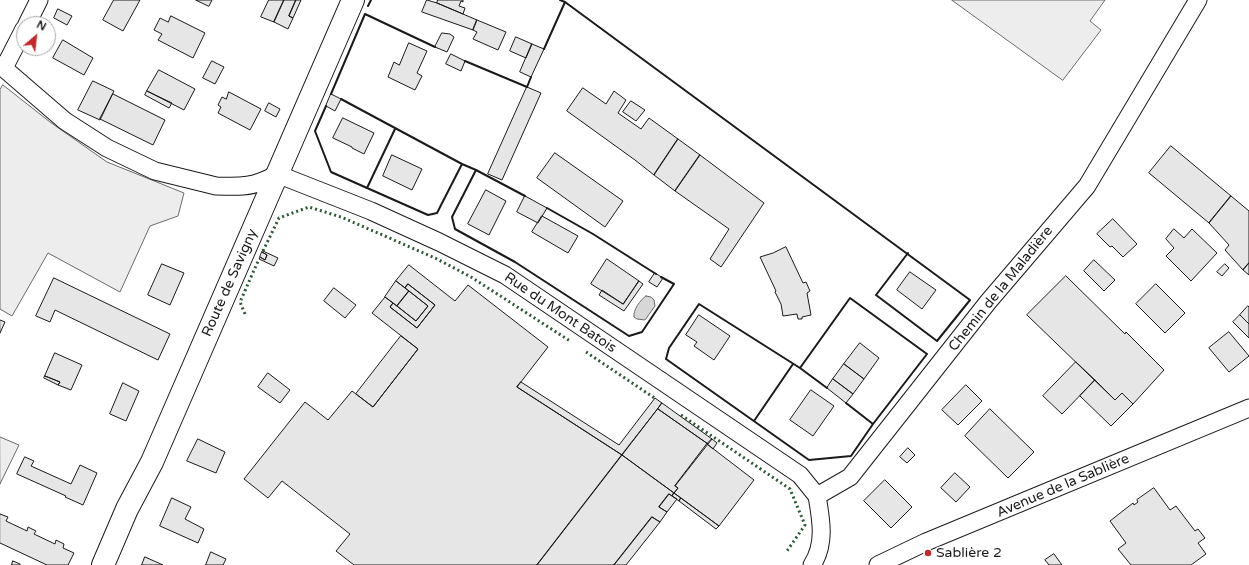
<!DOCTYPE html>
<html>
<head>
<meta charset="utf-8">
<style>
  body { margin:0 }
  #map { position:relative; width:1249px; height:565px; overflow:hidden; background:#fff; font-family:"Varela Round",sans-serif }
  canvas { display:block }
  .north { position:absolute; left:16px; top:16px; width:40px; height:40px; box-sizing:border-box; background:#fff; border:1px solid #a3a3a3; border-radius:50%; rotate:28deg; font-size:11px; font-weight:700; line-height:16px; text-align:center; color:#1a1a1a }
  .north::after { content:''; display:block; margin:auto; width:14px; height:18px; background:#c62828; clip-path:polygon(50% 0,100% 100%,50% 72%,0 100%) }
</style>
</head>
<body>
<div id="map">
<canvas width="1249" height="565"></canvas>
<div class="north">N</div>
</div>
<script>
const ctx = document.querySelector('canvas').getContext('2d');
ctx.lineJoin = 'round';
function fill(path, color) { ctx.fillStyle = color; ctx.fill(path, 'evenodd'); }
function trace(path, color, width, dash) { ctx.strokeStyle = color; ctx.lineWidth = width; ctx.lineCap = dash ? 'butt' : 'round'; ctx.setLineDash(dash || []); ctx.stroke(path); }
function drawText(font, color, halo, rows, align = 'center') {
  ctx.font = font + ' "Varela Round",sans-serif'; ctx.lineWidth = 3; ctx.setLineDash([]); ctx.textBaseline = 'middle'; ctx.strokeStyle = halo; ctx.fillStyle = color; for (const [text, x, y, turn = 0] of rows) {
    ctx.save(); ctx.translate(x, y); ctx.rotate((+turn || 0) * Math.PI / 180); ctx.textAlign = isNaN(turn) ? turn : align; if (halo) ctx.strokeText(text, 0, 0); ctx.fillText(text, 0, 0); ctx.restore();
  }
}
const built = new Path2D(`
  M952 0H1105L1090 21 1101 30 1063 80Z
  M3 85 50 122 107 162 184 193 178 216 150 226 120 292 48 253 12 316 0 309V90Z
  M0 437 19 445 0 484Z`);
fill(built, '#ededed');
trace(built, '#6a6a6a', 1);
const water = new Path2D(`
  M646 296 651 297 654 300 655 306 645 320 637 319 634 317C633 310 640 300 646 296Z`);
fill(water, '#d7d7d7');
trace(water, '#6a6a6a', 1);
const building = new Path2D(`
  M114 0H140L123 31 103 20Z
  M196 0H212L209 6Z
  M269 0H284L274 22 261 17Z
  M284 0H296L289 16 293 18 288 29 274 22Z
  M296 0H301L293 18 289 16Z
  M427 0 437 3 477 20 473 30 422 12Z
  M438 0H463V2L461 1 459 6 465 8 463 14 437 3Z
  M58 9 72 16 67 25 54 18Z
  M171 16 205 33 193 58 158 40 162 34 154 30 160 18 168 22Z
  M477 20 506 32 498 50 473 39 477 32 473 30Z
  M442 33 450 34 454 37 447 52 435 47Z
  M516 37 532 44 526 58 510 51Z
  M63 40 93 58 84 75 53 58Z
  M409 43 427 51 417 73 422 76 415 90 388 77 394 62 399 65Z
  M532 44 544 49 531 77 520 72Z
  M451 54 465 61 461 71 446 64Z
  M212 61 224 67 215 84 203 78Z
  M159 70 195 89 184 110 147 91Z
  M93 81 114 91 100 120 78 110Z
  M527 87 541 93 502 180 488 174Z
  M583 88 606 104 614 91 626 100 618 113 641 129 649 118 678 139 654 175 635 160 567 111Z
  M147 91 172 103 169 108 145 95Z
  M229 92 261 109 250 130 218 113 221 107 218 105 222 97 226 99Z
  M113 94 165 120 153 145 100 119Z
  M331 94 341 99 335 111 326 106Z
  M631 101 645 110 636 121 623 112Z
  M269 103 280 109 276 117 265 111Z
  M343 118 374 133 364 154 352 148V147L333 138Z
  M678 139 700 155 675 191 654 175Z
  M1171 146 1231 196 1209 223 1149 173Z
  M555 153 623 201 605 227 537 178Z
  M392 155 422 169 412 190 383 176Z
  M700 155 764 203 721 267 710 259 729 229 675 191Z
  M486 190 506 201 489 235 468 224Z
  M525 196 547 208 538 223 517 212Z
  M1231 196 1249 211V263L1243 270 1225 250 1229 245 1209 223Z
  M542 216 578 236 568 253 532 232Z
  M1113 219 1137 244 1123 257 1112 246 1110 247 1097 234Z
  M1174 229 1184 238 1192 229 1217 253 1191 281 1166 256 1174 248 1166 239Z
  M786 247 803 283 806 282 810 291 807 293 811 315 802 317V319H798L797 314 783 316 781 304 775 292 776 291 760 257 773 253Z
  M263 251 278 258 274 266 259 259 260 257 265 260 267 255 262 252Z
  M262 252 267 255 265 260 260 257Z
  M607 259 639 281 623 304 591 284Z
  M1094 260 1115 280 1104 291 1084 271Z
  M1249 263V275L1243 270Z
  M162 264 184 273 170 305 148 295Z
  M1225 264 1229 268 1222 276 1217 272Z
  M409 265 455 301 468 285 548 347 517 387 622 455 537 565H354L336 551 350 534 282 481 268 498 244 479 305 402 328 420 352 391 373 407 418 349 372 313 385 297 393 303 390 307 417 328 435 305 408 284 405 288 396 281Z
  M910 272 936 290 922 309 897 290Z
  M655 273 663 278 657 287 649 282Z
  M1066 276 1125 334 1126 332 1164 370 1133 404 1122 393 1115 400 1027 315Z
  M54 278 170 334 158 360 55 310 50 322 36 316Z
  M396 281 409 291 397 306 385 297Z
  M639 281 643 284 624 311 599 295 602 290 623 304Z
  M408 284 435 305 417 328 390 307 393 303 416 321 428 306 405 288Z
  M1156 284 1185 313 1165 333 1136 304Z
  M334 288 356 305 345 318 324 301Z
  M409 291 428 306 416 321 397 306Z
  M1248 306 1249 307V324L1240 315Z
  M699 315 730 336 714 360 694 346 697 342 686 335Z
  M1240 315 1249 324V338L1233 322Z
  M0 320 5 322 0 333Z
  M1229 332 1249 356 1229 372 1209 348Z
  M401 336 418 349 373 407 356 394Z
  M860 343 879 358 864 379 844 364Z
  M55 353 82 365 71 390 58 385 60 382 45 376Z
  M1076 362 1095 380 1062 414 1043 396Z
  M844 364 864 379 853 394 833 379Z
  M268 373 290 390 280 403 258 387Z
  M45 376 60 382 58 385 44 378Z
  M833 379 853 394 846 403 827 388Z
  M1095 380 1115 400 1122 393 1133 404 1111 426 1080 396Z
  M521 382 619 445 655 398 662 403 622 455 517 387Z
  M123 383 139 391 126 421 110 414Z
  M966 385 982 401 958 425 942 410Z
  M811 390 834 406 813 436 790 420Z
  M662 403 712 439 708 444 658 409Z
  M658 409 708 444 675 486 678 488 674 493 622 455Z
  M990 409 1034 452 1008 478 965 436Z
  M198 439 225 452 216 473 187 461Z
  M712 439 717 443 713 449 707 444Z
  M707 444 754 480 719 526 674 493 678 488 675 486Z
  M908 448 915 455 907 463 900 457Z
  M622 455 674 493 672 496 669 494 659 507 667 512 660 522 652 517 614 565H537Z
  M25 457 34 461 31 466 71 484 80 465 97 473 83 505 65 497 66 496 17 474Z
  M955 473 970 487 956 502 941 488Z
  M885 480 912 507 891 528 864 501Z
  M1154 488 1170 510 1176 506 1195 531 1198 529 1205 538 1198 543 1206 554 1191 565H1131L1118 549 1126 543 1110 521 1133 503 1134 505 1138 502 1137 500Z
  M674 493 681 498 679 501 672 496Z
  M669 494 677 499 667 512 659 507Z
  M172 498 191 507 185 519 204 529 198 543 160 526Z
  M681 498 719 526 716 529 679 501Z
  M0 514 8 517 6 521 27 531 28 527 36 531 34 534 55 544 56 540 64 544 63 548 74 553 68 565H47L0 543Z
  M652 517 660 522 626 565H614Z
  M211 552 226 559 223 565H206Z
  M1054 554 1062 565H1049L1045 560Z
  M145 557 163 565H142Z
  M13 561 20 564V565H12Z`);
fill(building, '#e6e6e6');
trace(building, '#1a1a1a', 1);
const street = new Path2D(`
  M27 24 39 0
  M0 65 65 121 107 148 155 171 216 186C230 186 247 188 260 182 266 180 272 177 277 174L371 211 439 242 505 275 800 475 817 496
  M4 68 24 29
  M812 565C826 544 821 519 817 496L850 477 988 302 1087 186 1198 0
  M878 565 926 542 1249 408`);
const secondary = new Path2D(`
  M103 565 127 509 152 462 353 0`);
trace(street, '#1a1a1a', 19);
trace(secondary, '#1a1a1a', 24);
trace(street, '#fff', 17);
trace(secondary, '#fff', 22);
trace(new Path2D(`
  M263 251 279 218 309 207 341 217 385 236 437 259 471 277 570 341
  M245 314 240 302 259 259
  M586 352 656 399
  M681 415 790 489 805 525 787 551`), '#2b5a34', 3, [2, 3]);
trace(new Path2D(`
  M560 0 565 2 970 300 937 341 876 295 908 253
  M368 6 371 0
  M544 49 565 2
  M465 61 527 87 531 77
  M331 94 365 14 435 47
  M341 99 462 164
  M326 106 315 131 331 172 428 215 437 213 462 164 476 170 452 217 455 229 515 262 629 336 642 332 674 284 661 277
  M476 170 525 196
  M367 188 395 129
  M547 208 593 234 656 274
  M850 298 927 354 873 424 851 456 809 460 666 359 669 348 699 304 800 368Z
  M800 368 827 388
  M846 403 873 424
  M754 421 793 364`), '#1a1a1a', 2);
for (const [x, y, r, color] of [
  [928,553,4,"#c62828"]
]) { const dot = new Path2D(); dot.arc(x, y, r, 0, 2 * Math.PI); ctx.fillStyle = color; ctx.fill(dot); trace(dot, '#fff', 1.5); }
drawText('14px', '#1a1a1a', '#fff', [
  ["Route de Savigny",230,283,-66],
  ["Chemin de la Maladière",1001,289,-51],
  ["Rue du Mont Batois",560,313,34],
  ["Avenue de la Sablière",1063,486,-23]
]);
drawText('14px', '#1a1a1a', '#fff', [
  ["Sablière 2",936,553]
], 'left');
</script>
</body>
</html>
